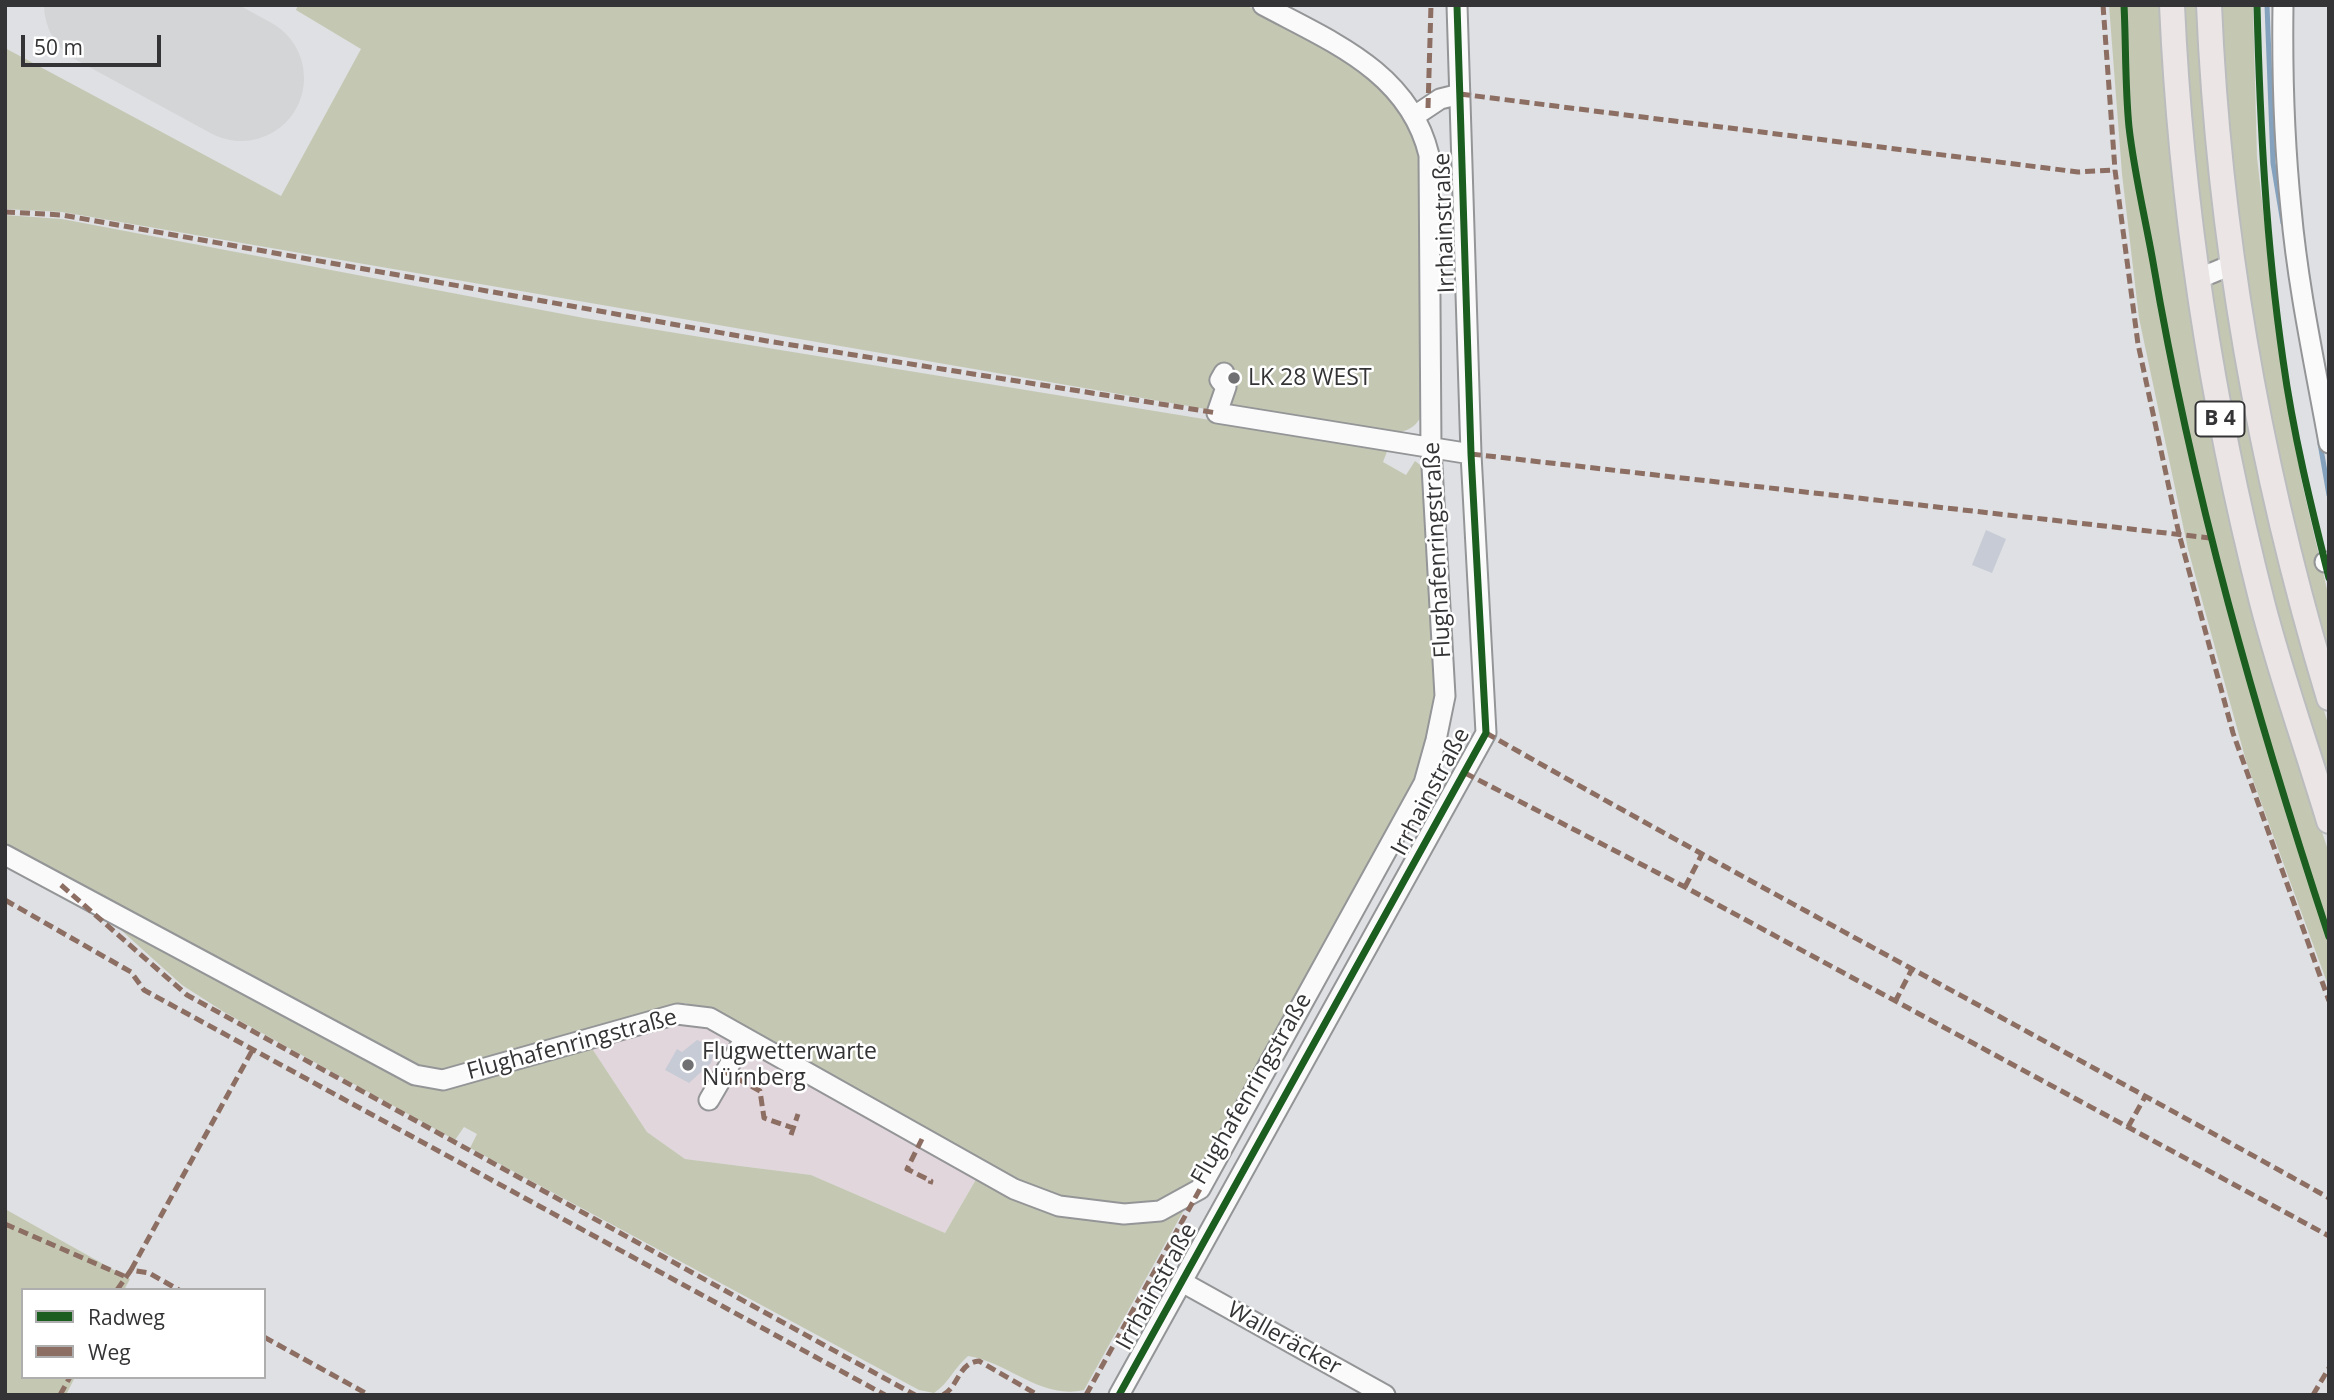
<!DOCTYPE html>
<html>
<head>
<meta charset="utf-8">
<style>
  body { margin:0 }
  #map { position:relative; width:2334px; height:1400px; overflow:hidden; background:#dee0e3; font-family:"Open Sans",sans-serif }
  canvas { display:block }
  .frame { position:absolute; inset:0; border:7px solid #343436; pointer-events:none }
  .legend { position:absolute; left:21px; top:1288px; width:245px; height:91px; box-sizing:border-box; background:#fff; border:2px solid #aeaeaf; margin:0; padding:9px 12px; list-style:none; font-size:21px; color:#343436 }
  .legend li { display:flex; align-items:center; gap:14px; height:35px }
  .legend b { width:35px; border:2px solid #aeaeaf }
  .scale { position:absolute; left:21px; top:35px; width:140px; height:32px; box-sizing:border-box; border:4px solid #343436; border-top:0; padding-left:9px; font-size:21px; line-height:24px; white-space:nowrap; color:#343436; -webkit-text-stroke:5px #fff; paint-order:stroke }
</style>
</head>
<body>
<div id="map">
<canvas width="2334" height="1400"></canvas>
<div class="frame"></div>
<ul class="legend">
<li><b style="height:9px;background:#1b5e20"></b>Radweg</li>
<li><b style="height:9px;background:#8d6e63"></b>Weg</li>
</ul>
<div class="scale">50 m</div>
</div>
<script>
const ctx = document.querySelector('canvas').getContext('2d');
ctx.lineJoin = 'round';
function fill(path, color) { ctx.fillStyle = color; ctx.fill(path, 'evenodd'); }
function trace(path, color, width, dash) { ctx.strokeStyle = color; ctx.lineWidth = width; ctx.lineCap = dash ? 'butt' : 'round'; ctx.setLineDash(dash || []); ctx.stroke(path); }
function drawText(font, color, halo, rows, align = 'center') {
  ctx.font = font + ' "Open Sans",sans-serif'; ctx.lineWidth = 5; ctx.setLineDash([]); ctx.textBaseline = 'middle'; ctx.strokeStyle = halo; ctx.fillStyle = color; for (const [text, x, y, turn = 0] of rows) {
    ctx.save(); ctx.translate(x, y); ctx.rotate((+turn || 0) * Math.PI / 180); ctx.textAlign = isNaN(turn) ? turn : align; if (halo) ctx.strokeText(text, 0, 0); ctx.fillText(text, 0, 0); ctx.restore();
  }
}
fill(new Path2D(`
  M685 1020 708 1024 978 1176 945 1233 811 1175 685 1159 647 1132 591 1047Z`), '#e2d6dd');
fill(new Path2D(`
  M298 5H1246L1339 55 1388 93 1407 117 1423 158 1426 408C1421 417 1418 424 1409 429 1379 445 1263 414 1226 407L1232 385H1236L1241 378 1232 371 1212 407 1206 409 62 212 5 209V48L281 196 361 49 296 10Z
  M2109 5H2161L2170 134 2316 814 2329 853V988L2246 761 2188 549 2139 318 2122 174Z
  M2182 5H2200L2301 635 2329 727V784C2283 643 2244 499 2220 353 2200 238 2191 122 2182 5Z
  M2220 5H2253L2257 157 2269 263 2283 378 2302 483 2329 598V656C2266 444 2234 226 2220 5Z
  M5 215 62 219 584 318 1388 449 1383 462 1406 475 1415 461 1423 467 1437 598 1435 717 1414 791 1210 1162 1189 1184 1160 1203 1138 1208 1048 1196 1013 1181 686 1003 666 1007 562 1042 447 1072 427 1073 5 846Z
  M101 912 433 1085 591 1047 647 1132 685 1159 811 1175 945 1233 978 1176 1024 1201 1185 1208 1084 1390C1041 1400 1008 1362 968 1356 954 1368 949 1383 934 1393L919 1390 470 1148 477 1134 464 1127 455 1140 224 1012 182 985Z
  M5 1209 130 1279 124 1290H23V1377H75L66 1395H5Z`), '#c4c8b3');
trace(new Path2D(`
  M2267 5 2273 163 2283 223
  M2320 443 2329 495`), '#84a2bd', 5);
trace(new Path2D(`
  M107 5 241 78`), '#d4d5d6', 126);
fill(new Path2D(`
  M1986 530 2006 539 1992 573 1972 565Z
  M697 1040 710 1045 713 1055 711 1063 689 1083 665 1070 677 1049 682 1052Z`), '#c7cbd5');
const minor = new Path2D(`
  M2283 5C2282 74 2284 141 2291 209 2298 288 2315 365 2329 443
  M1416 115 1440 99 1460 94
  M2207 275 2224 268
  M1224 373 1220 380 1226 387 1217 413 1471 454
  M2325 562H2329
  M5 855 415 1075 443 1080 677 1014 710 1018 1014 1189 1059 1206 1124 1214 1160 1211 1200 1189 1424 783 1436 740 1445 696 1431 449 1429 155C1409 72 1332 42 1263 5
  M709 1100 745 1038
  M1182 1282 1385 1395
  M1119 1395 1486 733 1471 454 1457 5`);
const major = new Path2D(`
  M2172 5C2181 207 2212 406 2262 602 2281 676 2307 748 2329 821
  M2209 5C2219 240 2261 473 2329 698`);
trace(minor, '#949597', 23);
trace(major, '#bbbcbd', 28);
trace(minor, '#fafafb', 19);
trace(major, '#ebe5e5', 24);
trace(new Path2D(`
  M2103 5 2115 170 2138 344 2179 534 2233 733 2329 1001
  M1460 94 2078 172 2115 170
  M1428 108 1431 5
  M5 212 62 215 767 341 1217 413
  M1471 454 2210 538
  M1486 733C1765 892 2049 1041 2329 1198
  M1465 773 1685 887 2329 1236
  M61 885 187 995 915 1395
  M1685 887 1701 856
  M5 900 131 972 144 990 885 1395
  M1895 1002 1913 967
  M725 1072 760 1091 764 1118 793 1128
  M2128 1127 2146 1095
  M791 1135 798 1114
  M922 1139 907 1169 931 1181 930 1184
  M5 1224 124 1276
  M131 1270 253 1049
  M117 1290 131 1270 149 1273 179 1290
  M264 1337 369 1395
  M60 1395 70 1377
  M943 1395C959 1386 958 1363 979 1361L1038 1395
  M1086 1395 1200 1189
  M2313 1395 2329 1368`), '#8d6e63', 5, [10, 5]);
trace(new Path2D(`
  M2124 5C2126 45 2125 87 2129 127 2134 172 2145 217 2153 262 2192 492 2256 716 2329 937
  M2257 5C2260 124 2266 242 2283 360 2293 433 2311 506 2329 578
  M1119 1395 1486 733 1471 454 1457 5`), '#1b5e20', 7);
for (const [x, y, r, color] of [
  [1234,378,7,"#707073"],
  [688,1065,7,"#707073"]
]) { const dot = new Path2D(); dot.arc(x, y, r, 0, 2 * Math.PI); ctx.fillStyle = color; ctx.fill(dot); trace(dot, '#fff', 2.5); }
for (const [x, y, w] of [
  [2220,419,49]
]) { const box = new Path2D(); box.roundRect(x - w / 2, y - 17.5, w, 35, 5); ctx.fillStyle = '#fff'; ctx.fill(box); trace(box, '#343436', 2); }
drawText('bold 21px', '#343436', null, [
  ["B 4",2220,419]
]);
drawText('23px', '#343436', '#fff', [
  ["Irrhainstraße",1445,223,-92],
  ["Flughafenringstraße",1438,550,-93],
  ["Irrhainstraße",1431,792,-62],
  ["Flughafenringstraße",572,1045,-15],
  ["Flughafenringstraße",1252,1089,-60],
  ["Irrhainstraße",1157,1287,-61],
  ["Walleräcker",1284,1339,29]
]);
drawText('23px', '#343436', '#fff', [
  ["LK 28 WEST",1248,378],
  ["Flugwetterwarte",702,1052],
  ["Nürnberg",702,1078]
], 'left');
</script>
</body>
</html>
